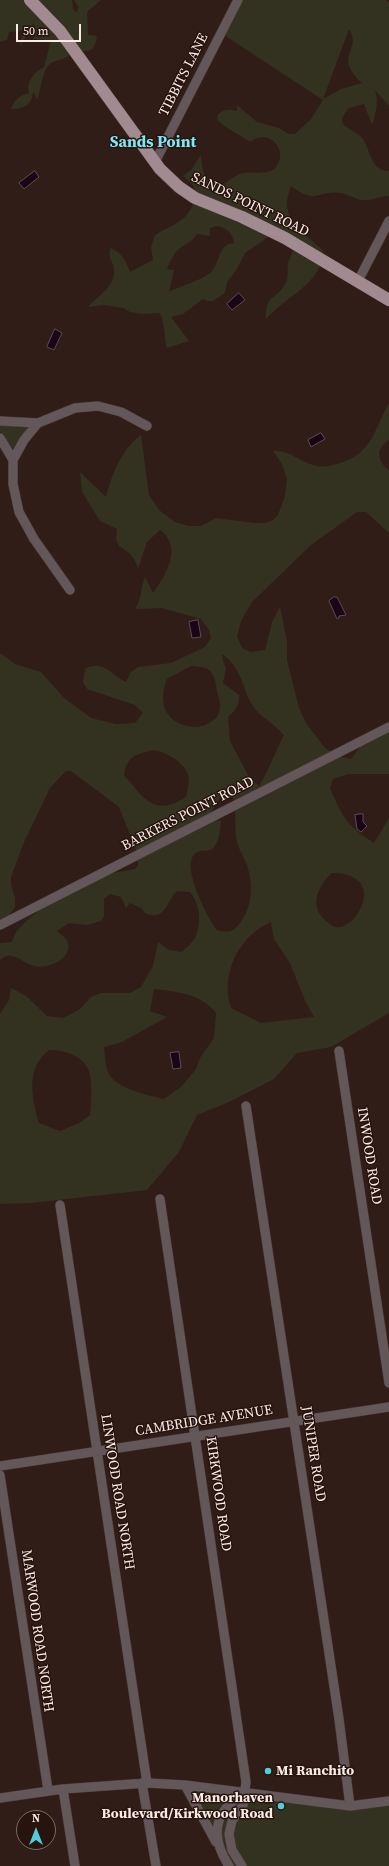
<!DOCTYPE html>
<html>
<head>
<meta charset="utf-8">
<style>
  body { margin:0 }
  #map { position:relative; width:389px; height:1866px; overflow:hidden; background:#311d17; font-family:"Source Serif 4",serif }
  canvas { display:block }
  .north { position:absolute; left:16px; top:1810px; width:40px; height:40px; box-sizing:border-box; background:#27140e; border:1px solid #7b6a65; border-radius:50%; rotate:0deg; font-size:11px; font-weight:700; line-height:16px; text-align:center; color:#faebe7 }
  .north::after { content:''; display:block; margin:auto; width:14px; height:18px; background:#53cbdb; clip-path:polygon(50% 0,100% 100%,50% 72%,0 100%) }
  .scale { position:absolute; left:16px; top:24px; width:65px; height:18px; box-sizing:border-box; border:2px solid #faebe7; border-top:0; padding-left:5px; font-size:12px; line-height:14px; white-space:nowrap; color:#faebe7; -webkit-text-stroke:3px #27140e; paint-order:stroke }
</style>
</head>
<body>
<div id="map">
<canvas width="389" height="1866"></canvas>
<div class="north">N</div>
<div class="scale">50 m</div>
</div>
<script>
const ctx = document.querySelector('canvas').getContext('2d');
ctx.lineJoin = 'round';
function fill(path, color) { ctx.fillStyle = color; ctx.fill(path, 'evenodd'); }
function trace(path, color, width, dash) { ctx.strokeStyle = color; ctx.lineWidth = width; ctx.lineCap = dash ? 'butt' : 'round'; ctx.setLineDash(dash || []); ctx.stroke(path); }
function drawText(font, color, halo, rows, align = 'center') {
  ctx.font = font + ' "Source Serif 4",serif'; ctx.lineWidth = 3; ctx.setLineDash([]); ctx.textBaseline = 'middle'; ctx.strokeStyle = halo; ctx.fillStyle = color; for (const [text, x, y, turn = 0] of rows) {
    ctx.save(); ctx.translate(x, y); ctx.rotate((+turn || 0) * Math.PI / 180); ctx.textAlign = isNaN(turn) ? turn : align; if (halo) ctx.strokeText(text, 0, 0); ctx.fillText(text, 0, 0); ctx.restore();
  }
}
fill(new Path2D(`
  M0 0H72L73 9 77 13 78 6 74 0H101L87 12 88 35 97 36C94 56 87 50 71 52 66 62 55 58 49 65 41 74 42 88 37 99L33 91C32 105 24 109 11 109 14 100 20 95 29 93 26 81 34 73 44 67L51 40 33 39 36 34 34 23 20 46 23 31 9 32 7 40 0 42Z
  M238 0H385L389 2V106L375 90C379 103 376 112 372 125L364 104 349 108C346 112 342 116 342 122 343 127 359 133 363 139 371 152 371 171 389 171V196C380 196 372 201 362 200 354 199 348 194 341 193 315 190 318 206 291 186 289 193 286 200 287 207 290 226 312 240 325 252H316L323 260C311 290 285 297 266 319 265 295 274 301 285 285 289 279 287 271 288 264 289 259 292 253 294 249L271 235 245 253 237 269 227 282 225 293 213 301H207L203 299 183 314 171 317 189 341 167 348C164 337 165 325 160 313L142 314 130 312 123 308 104 305 88 307C97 296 116 287 114 269 113 260 108 261 110 248 122 252 126 261 130 272L153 260 151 247 155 235C177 222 190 221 197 193L191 183 183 176 191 170 201 155C202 170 204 180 217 189 225 184 234 175 243 173 253 172 270 175 276 167 289 151 270 127 250 142 240 134 225 129 217 119L218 114C225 109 229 109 237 111V105L257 122 279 128 289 134H295L311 119 323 100 221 33ZM349 29C363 51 332 55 362 83L341 89 323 99ZM216 226C226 227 233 233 234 243 218 244 220 262 212 271 204 280 180 286 169 292L174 270 167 269C170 262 173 254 179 249 186 243 192 242 197 234L210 236V228Z
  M389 403V440C375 449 377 461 389 470V533L366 512H357L311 545 252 602 241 621 237 636 242 648 251 652 265 650 272 622 280 607 287 641V660L299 708 306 723 325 748 341 757 351 759 366 739 389 728V774H348L333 779 330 788C343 818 345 824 374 843L389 818V1013L331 1047 297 1053 274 1079 229 1102 197 1115 179 1152 147 1190 31 1203 0 1204V1014L9 1000 11 988 26 996 47 1016 63 1018 80 1009 91 997 101 993H130L141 987 153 966 158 942 169 950 182 952C186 948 192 943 195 938 202 924 200 904 190 892L177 891C166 901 166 922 145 913L141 908 130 903 126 908 121 897 110 894 104 899V917L101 921 87 925 69 923 57 931C59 933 64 936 66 939 77 957 48 970 34 966 26 964 20 957 11 956 7 955 4 957 0 960V943L12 942 16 932 27 920 45 906 108 874 135 869 138 865V855L119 807 71 771H66L50 788 24 842 11 877V885L15 898V907L10 914 0 920V653L15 664 41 672 64 698 91 718 116 724 135 723 143 713 135 705 87 689 83 682 85 669C103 659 110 674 126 682L131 672 138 667 171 663 205 647 211 638 209 630 201 619 162 608 135 609C143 596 140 589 145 577L153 593C166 575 183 547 160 530L147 542 138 569C135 557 129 552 119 546L116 539 117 529 100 521 82 492 80 472 106 497C112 474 121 450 141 435L149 495 159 510 175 522 189 526H201L216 518 254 523H265L273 520 278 515 285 496 287 479 282 464 273 451C293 451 296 460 313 465 322 468 331 466 340 463 373 453 374 429 389 403ZM222 654C245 670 241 692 256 710 263 718 275 725 284 735 275 752 269 770 259 786L249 777 230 741 228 717C236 710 239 706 239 695L223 683 226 668 223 661ZM191 666C207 667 213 668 216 685 217 696 223 704 218 715 217 717 214 720 212 721 199 732 174 727 166 711 161 700 163 690 167 679ZM154 750C169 753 190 765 189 782 188 787 187 792 186 797 154 818 143 797 124 775 127 755 137 754 154 750ZM229 785C231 792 234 799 235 806 236 818 234 830 237 842 239 850 244 857 247 865 253 885 253 906 240 923 233 933 227 933 217 930 207 918 183 869 193 856 199 847 209 854 214 847 220 840 220 828 221 820L202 825ZM332 873C389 873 357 932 335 927 331 926 328 922 325 920 309 906 318 885 332 873ZM271 922 274 939 290 963 306 1003 314 1017 261 1023 231 1008C220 975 238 936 271 922ZM154 989C178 992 200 993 216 1013L214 1038 200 1058 196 1069 181 1087 164 1099C148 1095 115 1089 108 1072 105 1065 105 1055 104 1047L122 1042 167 1017 150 1011ZM49 1050C63 1050 82 1055 88 1069 93 1079 91 1105 90 1115L79 1123 60 1131 39 1123C32 1099 25 1068 49 1050Z
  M0 424 31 427 13 453 0 431Z
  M185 1785 315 1802 389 1801V1866H229Z`), '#333221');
const water = new Path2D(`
  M35 171 39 177 24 189 19 183Z
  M239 293 245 300 232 310 227 304Z
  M55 329 62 333 54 350 47 347Z
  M321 433 325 439 311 447 308 440Z
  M334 597H337L346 615 339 616V618L337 619 329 601Z
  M198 620 201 637 192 638 189 622Z
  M363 814V822L367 826 361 832 357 829 355 815Z
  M179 1052 181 1068 173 1069 170 1053Z`);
fill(water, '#180617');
trace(water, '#5c4b55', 1);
const minor = new Path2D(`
  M155 162 238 0
  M358 281 389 221
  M0 421 38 423 75 408 98 406 121 412 147 426
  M0 438 13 460V484L19 512 34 539 70 590
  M13 460 24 440 38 423
  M0 925 389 727
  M339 1051 389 1383
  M246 1106 339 1719 350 1806
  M160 1199 246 1782 243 1805 232 1821 229 1834 232 1850 242 1866
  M60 1205 147 1783
  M0 1466 389 1407
  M0 1475 48 1790
  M142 1783 156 1866
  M185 1785 216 1842
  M63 1789 75 1866
  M0 1798 63 1789 147 1783 185 1785 350 1806 389 1801
  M229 1866C210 1837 213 1811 245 1793`);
const major = new Path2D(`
  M30 0 60 31 160 169 179 187 195 198 242 217 285 238 389 300`);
trace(minor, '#4d3a34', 10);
trace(major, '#4d3a34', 13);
trace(minor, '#63575a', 9);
trace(major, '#a28b90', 12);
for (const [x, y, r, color] of [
  [268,1771,4,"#53cbdb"],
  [281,1806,4,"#53cbdb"]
]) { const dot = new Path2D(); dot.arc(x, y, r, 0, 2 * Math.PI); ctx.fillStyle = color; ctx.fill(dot); trace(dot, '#27140e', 1.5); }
drawText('14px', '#faebe7', '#27140e', [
  ["TIBBITS LANE",184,75,-63],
  ["SANDS POINT ROAD",250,205,26],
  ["BARKERS POINT ROAD",188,814,-27],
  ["INWOOD ROAD",369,1156,81],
  ["CAMBRIDGE AVENUE",204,1421,-9],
  ["JUNIPER ROAD",313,1454,81],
  ["LINWOOD ROAD NORTH",117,1492,81],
  ["KIRKWOOD ROAD",218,1494,82],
  ["MARWOOD ROAD NORTH",37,1631,82]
]);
drawText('bold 14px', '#faebe7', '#27140e', [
  ["Mi Ranchito",276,1771],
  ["Manorhaven",273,1798,"right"],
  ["Boulevard/Kirkwood Road",273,1814,"right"]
], 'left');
drawText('bold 16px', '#7fe8f7', '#27140e', [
  ["Sands Point",153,143]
]);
</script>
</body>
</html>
